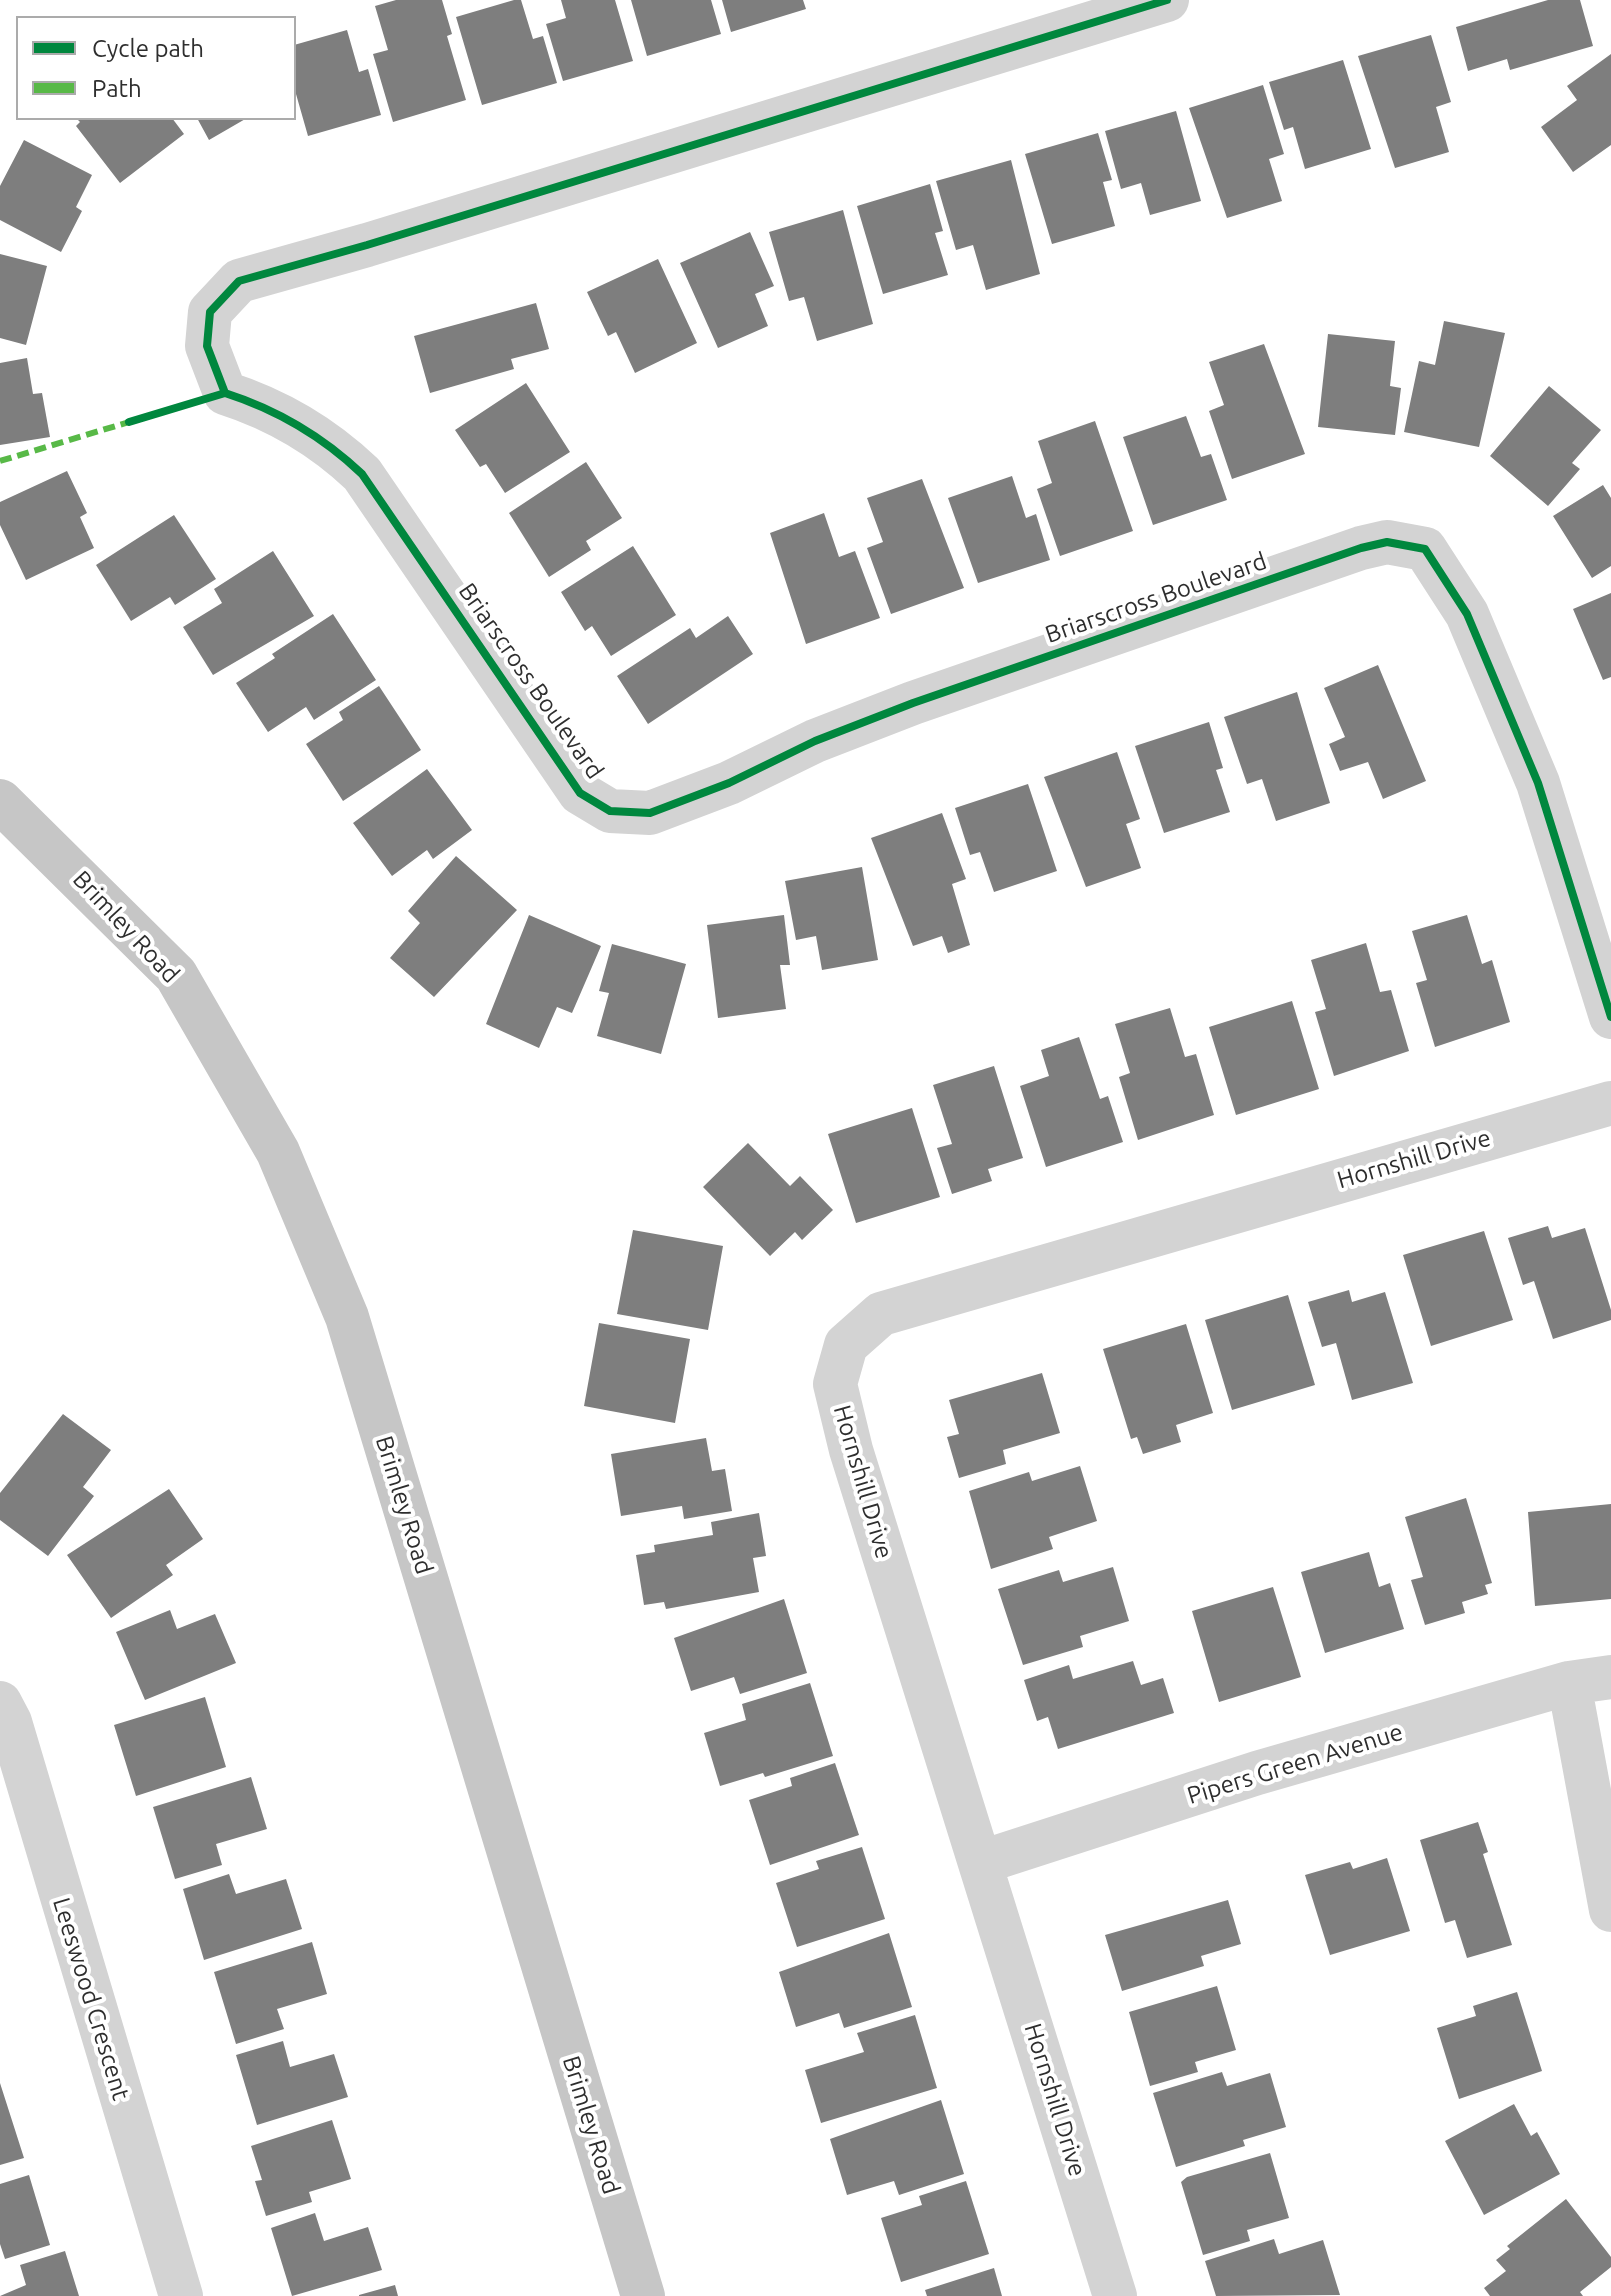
<!DOCTYPE html>
<html>
<head>
<meta charset="utf-8">
<style>
  body { margin:0 }
  #map { position:relative; width:1611px; height:2296px; overflow:hidden; background:#fff; font-family:Ubuntu,sans-serif }
  canvas { display:block }
  .legend { position:absolute; left:16px; top:16px; width:280px; height:104px; box-sizing:border-box; background:#fff; border:2px solid #ababab; margin:0; padding:10px 14px; list-style:none; font-size:24px; color:#2e2e2e }
  .legend li { display:flex; align-items:center; gap:16px; height:40px }
  .legend b { width:40px; border:2px solid #ababab }
</style>
</head>
<body>
<div id="map">
<canvas width="1611" height="2296"></canvas>
<ul class="legend">
<li><b style="height:10px;background:#00873e"></b>Cycle path</li>
<li><b style="height:10px;background:#58b947"></b>Path</li>
</ul>
</div>
<script>
const ctx = document.querySelector('canvas').getContext('2d');
ctx.lineJoin = 'round';
function fill(path, color) { ctx.fillStyle = color; ctx.fill(path, 'evenodd'); }
function trace(path, color, width, dash) { ctx.strokeStyle = color; ctx.lineWidth = width; ctx.lineCap = dash ? 'butt' : 'round'; ctx.setLineDash(dash || []); ctx.stroke(path); }
function drawText(font, color, halo, rows, align = 'center') {
  ctx.font = font + ' Ubuntu,sans-serif'; ctx.lineWidth = 8; ctx.setLineDash([]); ctx.textBaseline = 'middle'; ctx.strokeStyle = halo; ctx.fillStyle = color; for (const [text, x, y, turn = 0] of rows) {
    ctx.save(); ctx.translate(x, y); ctx.rotate((+turn || 0) * Math.PI / 180); ctx.textAlign = isNaN(turn) ? turn : align; if (halo) ctx.strokeText(text, 0, 0); ctx.fillText(text, 0, 0); ctx.restore();
  }
}
fill(new Path2D(`
  M396 0H442L452 34 447 36 466 100 393 122 373 54 388 50 375 6Z
  M514 0H521L533 39 543 36 557 83 482 105 456 17Z
  M561 0H615L633 61 563 81 546 24 566 18Z
  M631 0H711L721 34 647 56Z
  M722 0H803L806 9 731 32Z
  M1548 0H1580L1593 46 1510 70 1507 59 1468 71 1456 27Z
  M347 30 359 72 368 69 381 115 308 136 294 87V45Z
  M1431 35 1451 102 1436 107 1449 152 1395 168 1358 56Z
  M1611 54V145L1573 172 1541 127 1577 100 1567 86Z
  M1343 60 1371 149 1305 169 1293 127 1284 130 1269 82Z
  M1263 85 1284 154 1269 159 1282 201 1227 218 1189 108Z
  M1176 111 1201 201 1150 215 1141 183 1121 189 1105 131Z
  M76 118H172L184 134 120 183 76 126 80 122Z
  M197 118H247L209 140Z
  M1098 133 1112 180 1103 182 1115 226 1052 244 1025 154Z
  M24 140 92 175 76 207 82 211 61 252 0 220V186Z
  M1011 160 1040 274 986 290 973 245 956 250 936 181Z
  M930 184 943 231 935 233 948 275 883 294 857 206Z
  M843 210 873 324 817 341 804 297 789 301 769 232Z
  M750 232 774 286 755 294 768 326 718 348 680 263Z
  M0 254 47 266 26 345 0 338Z
  M658 259 697 343 635 373 616 332 608 336 587 292Z
  M536 303 549 349 511 359 514 369 430 393 414 336Z
  M1444 321 1505 333 1479 447 1404 432 1419 361 1435 365Z
  M1328 334 1395 341 1390 386 1401 388 1395 435 1318 427Z
  M1264 344 1305 454 1232 479 1209 411 1224 405 1209 362Z
  M27 358 33 394 42 393 50 437 0 445V363Z
  M526 383 570 452 505 493 486 464 480 467 455 430Z
  M1549 386 1601 430 1572 463 1580 469 1548 506 1490 456Z
  M1186 416 1201 457 1211 454 1227 500 1153 525 1123 437Z
  M1095 421 1133 531 1060 556 1037 489 1052 483 1038 441Z
  M586 462 622 518 586 541 591 550 549 577 509 513Z
  M67 471 87 513 80 517 94 548 26 580 0 525V502Z
  M1012 476 1026 518 1036 514 1050 560 978 583 948 498Z
  M922 479 964 588 891 614 867 548 883 542 867 498Z
  M1603 485 1611 498V566L1592 578 1553 516Z
  M824 513 839 557 855 551 880 618 806 644 770 533Z
  M174 515 216 579 175 605 170 597 131 621 96 565Z
  M633 546 676 615 611 656 592 626 585 631 561 592Z
  M273 551 314 616 213 675 183 627 222 603 214 589Z
  M1611 593V677L1603 680 1573 609Z
  M333 614 376 680 314 720 306 707 268 732 236 683 275 658 272 654Z
  M728 616 753 654 648 724 617 676 690 628 696 638Z
  M1378 665 1426 781 1383 799 1368 762 1340 771 1329 744 1345 737 1324 688Z
  M379 686 421 750 343 801 306 744 343 720 339 712Z
  M1297 692 1330 803 1276 821 1262 779 1247 784 1224 717Z
  M1209 722 1223 768 1216 770 1230 812 1164 833 1135 746Z
  M1117 752 1140 819 1126 824 1141 868 1086 887 1044 777Z
  M427 769 472 830 433 859 427 850 392 876 353 823Z
  M1028 784 1057 871 994 892 980 852 970 855 955 808Z
  M942 813 966 879 952 884 970 945 948 953 942 936 913 946 871 838Z
  M456 856 517 910 434 997 390 958 420 923 408 911Z
  M862 867 878 960 822 970 816 936 796 940 785 881Z
  M529 915 601 946 572 1013 557 1007 539 1048 486 1024Z
  M784 915 790 965H780L786 1009 718 1018 707 925Z
  M1467 915 1482 964 1492 960 1510 1022 1435 1047 1416 983 1427 980 1412 931Z
  M1366 943 1380 992 1391 990 1409 1051 1334 1076 1315 1012 1326 1009 1311 960Z
  M612 944 686 964 661 1054 597 1036 609 993 599 991Z
  M1292 1001 1319 1089 1236 1115 1209 1027Z
  M1170 1008 1185 1057 1196 1054 1214 1115 1138 1140 1119 1077 1130 1073 1115 1024Z
  M1079 1037 1100 1099 1108 1096 1123 1142 1046 1167 1020 1086 1049 1076 1041 1050Z
  M994 1066 1023 1158 988 1169 992 1181 952 1194 937 1148 952 1144 933 1085Z
  M912 1108 940 1197 856 1223 828 1134Z
  M748 1143 790 1186 800 1176 833 1210 802 1240 795 1232 770 1256 703 1187Z
  M1548 1226 1552 1238 1585 1228 1611 1310V1320L1553 1339 1534 1281 1523 1285 1508 1238Z
  M633 1230 723 1246 708 1330 617 1314Z
  M1484 1231 1513 1320 1431 1346 1403 1255Z
  M1349 1290 1352 1302 1385 1292 1413 1383 1352 1400 1336 1343 1322 1347 1308 1302Z
  M1288 1295 1315 1385 1232 1410 1205 1320Z
  M599 1323 690 1339 675 1423 584 1406Z
  M1186 1324 1213 1413 1176 1425 1181 1442 1143 1454 1137 1437 1131 1439 1103 1349Z
  M1042 1373 1060 1433 1003 1450 1006 1464 959 1478 947 1437 959 1434 949 1400Z
  M63 1414 111 1450 83 1487 94 1496 48 1556 0 1520V1493Z
  M706 1438 712 1471 725 1469 732 1511 684 1519 682 1506 621 1516 611 1454Z
  M1080 1466 1097 1521 1049 1537 1053 1549 991 1569 969 1491 1029 1472 1032 1481Z
  M169 1489 203 1539 166 1565 173 1575 111 1618 67 1555Z
  M1466 1498 1492 1583 1485 1585 1488 1594 1462 1602 1465 1613 1425 1625 1411 1580 1423 1577 1405 1517Z
  M1611 1504V1599L1535 1606 1528 1512Z
  M759 1513 766 1556 753 1558 759 1592 666 1609 664 1602 644 1605 636 1555 655 1552 654 1545 713 1535 711 1522Z
  M1369 1552 1379 1587 1390 1583 1404 1629 1325 1653 1301 1572Z
  M1113 1567 1129 1621 1080 1636 1083 1647 1023 1665 998 1589 1059 1570 1063 1582Z
  M1273 1587 1301 1677 1219 1702 1192 1611Z
  M784 1599 807 1673 740 1694 734 1677 691 1691 674 1638Z
  M170 1610 177 1629 215 1614 236 1663 145 1700 116 1632Z
  M1133 1661 1141 1685 1163 1678 1174 1713 1058 1749 1048 1717 1037 1721 1024 1680 1069 1665 1073 1679Z
  M810 1683 833 1756 765 1777 763 1773 720 1786 704 1733 746 1720 742 1704Z
  M205 1697 226 1767 136 1796 114 1725Z
  M835 1763 859 1835 770 1865 749 1800 792 1786 790 1778Z
  M251 1777 267 1829 216 1844 222 1865 175 1879 153 1807Z
  M1478 1822 1488 1852 1483 1854 1512 1945 1467 1958 1455 1920 1445 1923 1420 1840Z
  M862 1847 885 1919 797 1947 776 1883 819 1869 816 1861Z
  M1387 1858 1410 1931 1330 1955 1305 1875 1350 1862 1353 1869Z
  M229 1874 236 1894 286 1879 302 1929 204 1960 183 1889Z
  M1228 1900 1241 1944 1201 1956 1204 1966 1122 1991 1105 1935Z
  M889 1933 912 2007 844 2028 839 2013 796 2027 779 1972Z
  M312 1942 327 1994 277 2009 284 2029 236 2044 214 1972Z
  M1217 1986 1236 2050 1195 2062 1198 2072 1150 2086 1129 2012Z
  M1517 1992 1542 2071 1459 2099 1437 2028 1476 2016 1473 2006Z
  M915 2015 937 2088 821 2123 805 2070 864 2052 857 2033Z
  M283 2041 290 2067 334 2054 348 2097 257 2125 236 2055Z
  M1222 2072 1227 2086 1270 2073 1286 2127 1243 2140 1245 2146 1176 2167 1153 2093Z
  M0 2083 24 2158 0 2165Z
  M941 2100 964 2174 899 2195 894 2181 847 2195 830 2139Z
  M1514 2104 1531 2136 1537 2132 1560 2174 1484 2215 1445 2141Z
  M332 2120 351 2179 309 2192 312 2202 266 2216 255 2181 262 2180 251 2146Z
  M1270 2153 1289 2218 1247 2230 1250 2241 1203 2255 1181 2182 1187 2177Z
  M29 2175 50 2245 5 2259 0 2244V2184Z
  M966 2181 989 2254 901 2282 881 2218 922 2205 919 2196Z
  M1566 2199 1611 2257V2267L1580 2292 1583 2296H1490L1484 2288 1506 2271 1496 2260 1510 2249 1507 2246Z
  M315 2213 324 2241 368 2227 382 2270 292 2296 271 2228Z
  M1274 2239 1279 2254 1323 2240 1340 2295 1216 2296 1205 2261Z
  M65 2251 79 2296H0L26 2285 20 2265Z
  M994 2268 1002 2296H927L925 2290Z
  M395 2285 398 2296H359V2295Z`), '#7e7e7e');
trace(new Path2D(`
  M1167 0 367 245 239 281 210 312 207 346 225 393C278 410 322 436 362 474L580 793 610 811 650 813 729 783 815 741 913 703 1361 548 1387 542 1425 549 1467 614 1538 783 1611 1017
  M1569 1683 1611 1910
  M0 1703 10 1722 181 2296
  M982 1862 1257 1773 1569 1683 1611 1677
  M1115 2296 851 1450 835 1384 846 1345 881 1314 1611 1103`), '#d3d3d3', 44);
trace(new Path2D(`
  M0 801 176 975 278 1152 347 1317 643 2296`), '#c6c6c6', 44);
trace(new Path2D(`
  M0 461 129 422`), '#58b947', 6, [12, 6]);
trace(new Path2D(`
  M1167 0 367 245 239 281 210 312 207 346 225 393C278 410 322 436 362 474L580 793 610 811 650 813 729 783 815 741 913 703 1361 548 1387 542 1425 549 1467 614 1538 783 1611 1017
  M129 422 225 393`), '#00873e', 8);
drawText('24px', '#2e2e2e', '#fff', [
  ["Briarscross Boulevard",1156,598,-19],
  ["Briarscross Boulevard",531,681,55],
  ["Brimley Road",126,927,47],
  ["Hornshill Drive",1414,1159,-16],
  ["Hornshill Drive",863,1482,74],
  ["Brimley Road",404,1505,73],
  ["Pipers Green Avenue",1295,1764,-17],
  ["Leeswood Crescent",91,1999,73],
  ["Hornshill Drive",1055,2100,73],
  ["Brimley Road",591,2125,73]
]);
</script>
</body>
</html>
